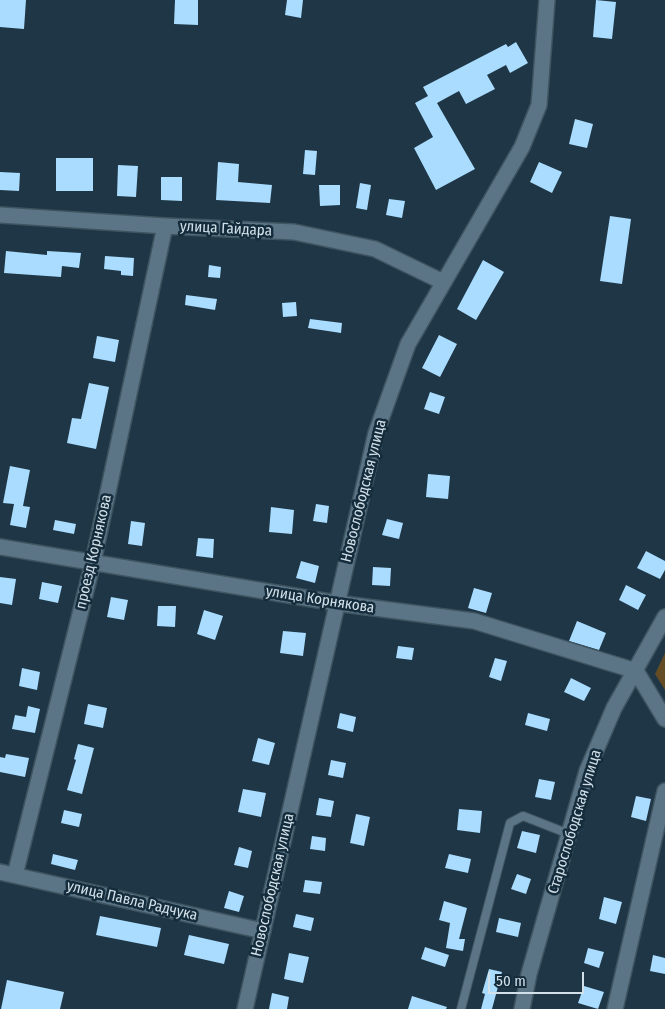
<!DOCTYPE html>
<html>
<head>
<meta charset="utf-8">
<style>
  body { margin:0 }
  #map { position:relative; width:665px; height:1009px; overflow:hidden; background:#1e3645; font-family:"Fira Sans Condensed",sans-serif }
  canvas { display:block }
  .scale { position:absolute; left:488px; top:972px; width:96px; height:22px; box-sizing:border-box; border:2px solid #d1e0e9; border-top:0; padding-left:6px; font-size:15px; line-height:18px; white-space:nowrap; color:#d1e0e9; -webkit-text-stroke:4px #142c3b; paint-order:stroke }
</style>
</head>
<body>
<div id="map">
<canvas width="665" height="1009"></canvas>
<div class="scale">50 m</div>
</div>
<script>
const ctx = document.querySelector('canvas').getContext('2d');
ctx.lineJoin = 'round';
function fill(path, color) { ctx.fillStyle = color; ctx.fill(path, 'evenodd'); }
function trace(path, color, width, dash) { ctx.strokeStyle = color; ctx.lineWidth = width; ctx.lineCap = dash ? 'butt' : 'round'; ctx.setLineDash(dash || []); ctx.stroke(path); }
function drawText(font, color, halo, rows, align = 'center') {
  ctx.font = font + ' "Fira Sans Condensed",sans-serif'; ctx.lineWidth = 5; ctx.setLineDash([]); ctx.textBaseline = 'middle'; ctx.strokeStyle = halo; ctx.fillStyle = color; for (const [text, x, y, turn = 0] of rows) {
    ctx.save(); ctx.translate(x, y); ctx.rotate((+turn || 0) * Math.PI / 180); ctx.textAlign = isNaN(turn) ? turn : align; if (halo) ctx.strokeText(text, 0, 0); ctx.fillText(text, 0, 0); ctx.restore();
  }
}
fill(new Path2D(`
  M665 653V690L655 674Z`), '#644c25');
fill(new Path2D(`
  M0 0H26L24 29 0 27Z
  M175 0H198V25L174 24Z
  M287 0H303L301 18 285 15Z
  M596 0 616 2 612 39 593 37Z
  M516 42 528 63 510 73 506 65 487 75 495 89 466 104 459 91 437 103 475 169 436 190 414 148 433 137 415 103 428 96 423 87 506 44 508 47Z
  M575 119 593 124 587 148 569 144Z
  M305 150 317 151 315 175 303 174Z
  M56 158H93V191H56Z
  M218 162 239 164 238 182 272 185 270 203 216 200Z
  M539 162 562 172 552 193 530 182Z
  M118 165 138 166 136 197 117 196Z
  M0 172 20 173 19 191 0 190Z
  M161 177H182V201L161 200Z
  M360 183 371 185 367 210 356 208Z
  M319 185H340V205L320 206Z
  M389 199 405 201 402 218 386 215Z
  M610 216 631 219 622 284 600 281Z
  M6 251 47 255V251L81 253 79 268 62 266 61 277 4 273Z
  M105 256 134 258 133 276 121 275V271L104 269Z
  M483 260 504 272 476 320 457 309Z
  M209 265 221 267 220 278 208 277Z
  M186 295 217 299 215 310 185 305Z
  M296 302 297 316 283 317 282 303Z
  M310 319 342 323 341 333 308 328Z
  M439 335 457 344 440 377 422 368Z
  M97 336 119 340 115 362 93 358Z
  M89 383 109 387 96 449 67 443 72 418 81 419Z
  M430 392 445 397 439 414 424 409Z
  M10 466 30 470 23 506 30 507 26 528 10 525 14 504 3 503Z
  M428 474 450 476 448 499 426 497Z
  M316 504 329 506 327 523 313 521Z
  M271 507 294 510 292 534 269 532Z
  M387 519 403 523 399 539 382 535Z
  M55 520 76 524 74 534 53 530Z
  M131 521 145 523 142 546 128 544Z
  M198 538 214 539 213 558 196 556Z
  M646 551 665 561V570L660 579 637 568Z
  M301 561 319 566 315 583 296 578Z
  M373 567 391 568 390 586 372 585Z
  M0 577 16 579 12 605 0 603Z
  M42 582 62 586 58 603 39 599Z
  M626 585 646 595 638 610 619 600Z
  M474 588 492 593 486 613 468 608Z
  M111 597 128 600 124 620 107 617Z
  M158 606H176L175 627 157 626Z
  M204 610 223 616 215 640 197 634Z
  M577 621 606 633 599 650 569 641Z
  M283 631 306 633 303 656 280 653Z
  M398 646 414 648 412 660 396 658Z
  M495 658 507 661 501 681 489 677Z
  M22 668 40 672 37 690 19 686Z
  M571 678 591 688 584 701 564 692Z
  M88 704 107 708 103 728 84 724Z
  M28 706 40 709 35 733 12 729 15 715 26 717Z
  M340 713 356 717 353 732 337 728Z
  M528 713 550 719 547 731 525 725Z
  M258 738 275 743 269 765 252 761Z
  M78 744 94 748 82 794 67 790 76 760 74 759Z
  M6 754 29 758 25 777 0 772V757L5 758Z
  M331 760 346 763 343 778 328 775Z
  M539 779 555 782 551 800 535 797Z
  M243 789 266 793 261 817 238 812Z
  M636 796 651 799 646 821 631 817Z
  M319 798 334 801 331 817 316 815Z
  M459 809 482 811 480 833 457 830Z
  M64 810 82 814 79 827 61 823Z
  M356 814 370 817 364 846 350 843Z
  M522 831 540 835 536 853 517 848Z
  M312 836 326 838 325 851 310 849Z
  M239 847 252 851 248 868 234 865Z
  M53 854 78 860 75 870 51 864Z
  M449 854 471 859 468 873 445 868Z
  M517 874 531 879 526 894 511 889Z
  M305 880 322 882 320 894 303 892Z
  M229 891 244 896 239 912 224 908Z
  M604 897 622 902 616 924 599 919Z
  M444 901 467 908 459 939H465L463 951 446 948 450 923 439 920Z
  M296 914 314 918 311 931 293 927Z
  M100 916 161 928 157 947 96 935Z
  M499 918 521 923 518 937 496 932Z
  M189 935 229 944 224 964 184 955Z
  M425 947 449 955 445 967 421 959Z
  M588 948 604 952 599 968 584 963Z
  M289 953 309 957 303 983 284 979Z
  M653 955 665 958V974L650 971Z
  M489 969 502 972 492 1009H481L485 994 482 993Z
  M7 980 64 992 60 1009H1Z
  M584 986 604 992 598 1009 578 1003Z
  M272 993 289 997 287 1009H269Z
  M412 996 447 1007 446 1009H408Z`), '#a9dcfe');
const service = new Path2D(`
  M461 1009 510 823 523 816 569 834`);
const minor = new Path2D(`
  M0 215 165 226 294 232 375 249 443 282
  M0 547 336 603 474 621 636 671 665 719
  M0 872 263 931
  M15 875 93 562 165 226
  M245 1009 376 433 408 344 522 147 539 105 547 0
  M522 1009 529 974 587 771 614 708 665 617
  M615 1009 665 791`);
trace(service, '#3e5460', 10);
trace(minor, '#3e5460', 18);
trace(service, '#5b7586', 8);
trace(minor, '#5b7586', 15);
drawText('15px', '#d1e0e9', '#142c3b', [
  ["улица Гайдара",226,229,3],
  ["Новослободская улица",364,491,-76],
  ["проезд Корнякова",94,552,-77],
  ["улица Корнякова",320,600,9],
  ["Старослободская улица",575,822,-73],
  ["Новослободская улица",273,885,-77],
  ["улица Павла Радчука",132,901,13]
]);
</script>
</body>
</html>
